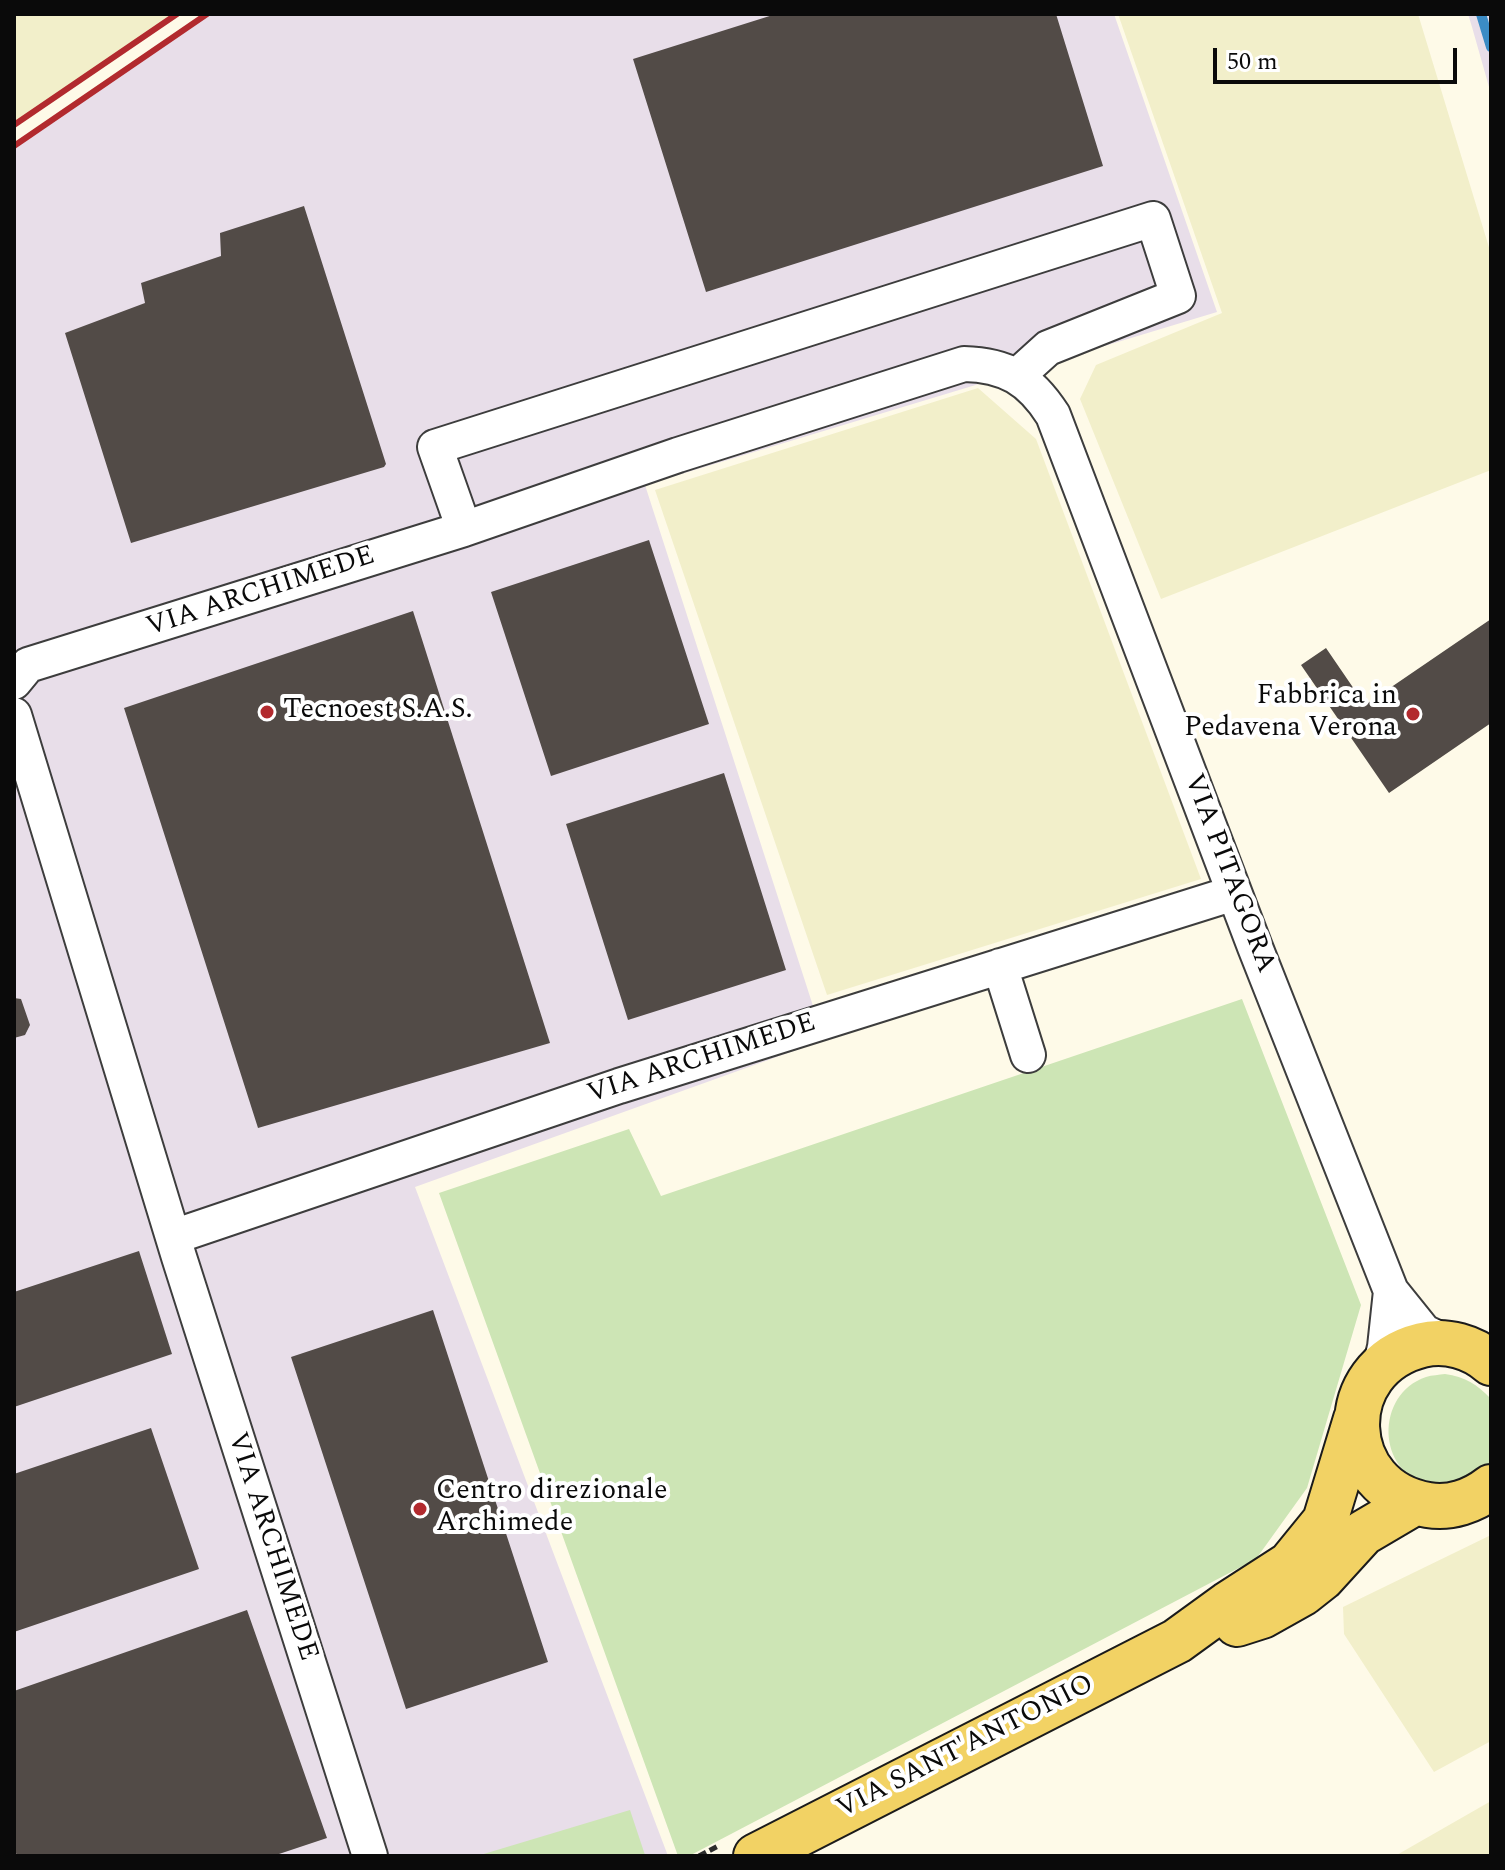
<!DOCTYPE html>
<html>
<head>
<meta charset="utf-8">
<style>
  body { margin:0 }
  #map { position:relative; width:1505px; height:1870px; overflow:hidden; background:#fefae8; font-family:Spectral,serif }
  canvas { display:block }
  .frame { position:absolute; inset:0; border:16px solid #0a0a0a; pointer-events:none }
  .scale { position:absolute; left:1213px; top:48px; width:244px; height:36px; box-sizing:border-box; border:4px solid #0a0a0a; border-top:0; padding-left:10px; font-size:24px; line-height:28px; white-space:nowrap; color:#0a0a0a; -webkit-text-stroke:6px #fff; paint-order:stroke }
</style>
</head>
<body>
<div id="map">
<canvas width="1505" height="1870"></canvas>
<div class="frame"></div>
<div class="scale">50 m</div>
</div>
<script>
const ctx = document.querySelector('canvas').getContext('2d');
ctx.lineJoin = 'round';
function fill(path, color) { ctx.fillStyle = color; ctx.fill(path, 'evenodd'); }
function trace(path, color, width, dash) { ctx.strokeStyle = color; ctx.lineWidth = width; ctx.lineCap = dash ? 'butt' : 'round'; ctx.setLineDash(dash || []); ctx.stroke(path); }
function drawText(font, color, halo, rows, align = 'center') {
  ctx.font = font + ' Spectral,serif'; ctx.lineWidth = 8; ctx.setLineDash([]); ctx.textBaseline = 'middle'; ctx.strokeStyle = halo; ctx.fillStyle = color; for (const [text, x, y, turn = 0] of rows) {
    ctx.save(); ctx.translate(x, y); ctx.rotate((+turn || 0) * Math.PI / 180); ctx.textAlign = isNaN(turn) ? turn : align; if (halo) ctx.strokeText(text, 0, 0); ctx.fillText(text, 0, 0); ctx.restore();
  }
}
fill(new Path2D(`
  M207 14H1114L1217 312 645 485 824 1040 415 1187 668 1856H14V147Z
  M1468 14H1491V94L1472 27Z`), '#e8dee9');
fill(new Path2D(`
  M14 14H177L14 126Z
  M1118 14H1418L1491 254V470L1161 599 1080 399 1096 365 1222 313Z
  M978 388 1036 439 1201 879 827 995 655 490Z
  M1491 1535V1741L1434 1772 1344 1634 1343 1607Z
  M1491 1801V1856H1395Z`), '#f2efca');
fill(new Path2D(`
  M1242 999 1361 1305 1307 1488 1256 1559 689 1856H678L439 1193 629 1129 661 1196Z
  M1445 1374C1465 1377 1477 1384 1491 1399V1461C1479 1478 1469 1481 1449 1484 1443 1485 1436 1486 1430 1485 1376 1473 1375 1394 1426 1377 1432 1375 1439 1375 1445 1374Z
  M630 1810 645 1855 642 1856H477Z`), '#cde5b5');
trace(new Path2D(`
  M1481 14 1491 47`), '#3b8cc5', 10);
fill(new Path2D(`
  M776 14H1056L1103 166 706 292 633 59Z
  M304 206 386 464 384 467 131 543 65 333 145 303 141 283 221 256 220 233Z
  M649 540 709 724 551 776 491 592Z
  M413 611 550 1043 258 1128 124 708Z
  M1491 619V723L1389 793 1301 665 1326 648 1365 705Z
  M724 773 786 970 628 1020 566 824Z
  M14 998 21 999 30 1025 25 1035 14 1038Z
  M139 1251 172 1354 14 1407V1292Z
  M433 1310 548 1662 406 1709 291 1357Z
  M151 1428 199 1569 14 1632V1474Z
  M247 1610 327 1838 273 1856H17L14 1847V1691Z`), '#524b47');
const minor = new Path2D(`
  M464 529 435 447 1153 219 1178 296 1048 348 1017 376
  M14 682 28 665 464 529 678 455 964 364C1006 365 1030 379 1053 415L1255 947 1391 1291 1424 1332 1448 1343
  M14 715 179 1257 370 1856
  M1000 966 1028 1055
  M173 1237 619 1086 1234 893
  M1380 1367 1385 1347 1391 1291`);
const major = new Path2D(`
  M1491 1363C1473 1347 1446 1339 1422 1345 1332 1367 1337 1490 1428 1505 1450 1509 1473 1501 1491 1487
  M1237 1624 1262 1616 1303 1593 1322 1578 1363 1533 1414 1503
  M756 1856 1177 1641 1228 1604 1290 1564 1325 1521 1356 1419`);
trace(minor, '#3d3d3d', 38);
trace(major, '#1b1b1b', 48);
trace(new Path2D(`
  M699 1856 720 1845`), '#2c2c2c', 5, [8, 4]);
trace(minor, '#fff', 34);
trace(major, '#f2d264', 44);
trace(new Path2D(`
  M14 125 177 14
  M14 146 207 14`), '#b22a2e', 6);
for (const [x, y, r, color] of [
  [267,712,8,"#b22a2e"],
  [1413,714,8,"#b22a2e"],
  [420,1509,8,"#b22a2e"]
]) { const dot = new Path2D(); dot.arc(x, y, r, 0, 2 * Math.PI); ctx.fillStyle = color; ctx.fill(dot); trace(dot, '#fff', 3); }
drawText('28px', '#0a0a0a', '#fff', [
  ["VIA ARCHIMEDE",261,593,-18],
  ["VIA PITAGORA",1228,874,69],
  ["VIA ARCHIMEDE",702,1060,-18],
  ["VIA ARCHIMEDE",271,1547,72],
  ["VIA SANT'ANTONIO",966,1748,-27]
]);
drawText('28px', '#0a0a0a', '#fff', [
  ["Fabbrica in",1397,698,"right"],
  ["Pedavena Verona",1397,730,"right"],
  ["Tecnoest S.A.S.",283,712],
  ["Centro direzionale",436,1493],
  ["Archimede",436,1525]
], 'left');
</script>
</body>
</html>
